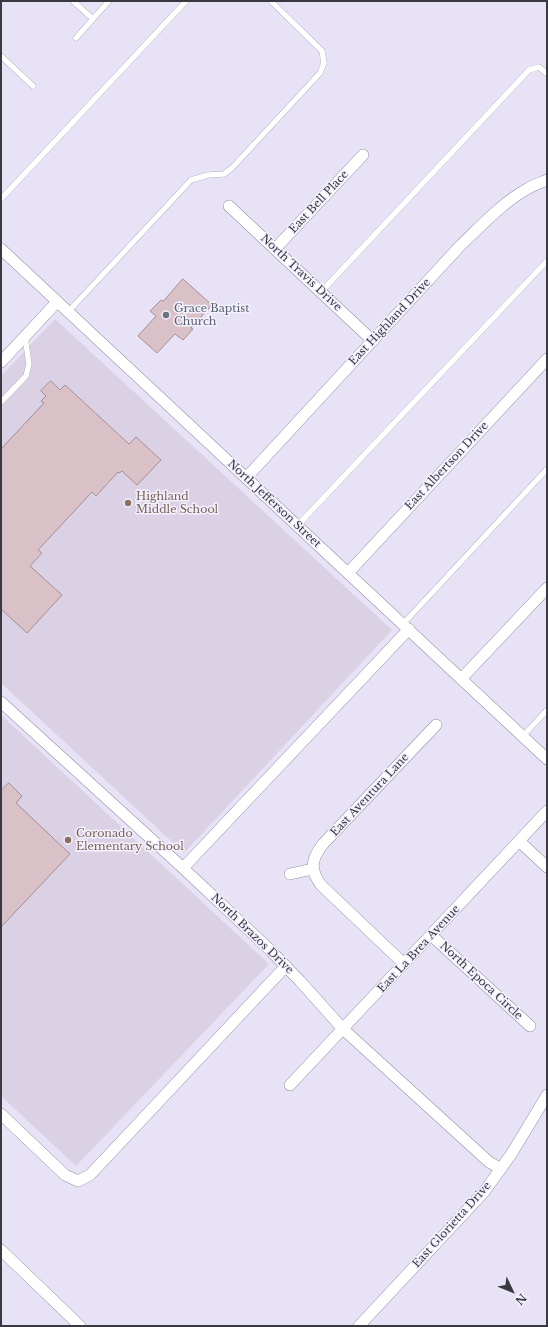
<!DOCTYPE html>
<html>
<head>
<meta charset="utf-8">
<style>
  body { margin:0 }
  #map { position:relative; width:548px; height:1327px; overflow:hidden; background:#e8e2f7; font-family:"Libre Baskerville",serif }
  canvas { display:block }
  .frame { position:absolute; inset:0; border:2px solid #3a3840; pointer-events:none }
  .north { position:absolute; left:492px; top:1271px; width:40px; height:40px; -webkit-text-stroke:3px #f4f1fe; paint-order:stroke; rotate:133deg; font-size:11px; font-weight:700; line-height:16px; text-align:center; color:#3a3840 }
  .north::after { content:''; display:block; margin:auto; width:14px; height:18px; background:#3a3840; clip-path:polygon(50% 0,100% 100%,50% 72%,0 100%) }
</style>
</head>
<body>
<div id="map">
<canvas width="548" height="1327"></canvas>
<div class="frame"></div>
<div class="north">N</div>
</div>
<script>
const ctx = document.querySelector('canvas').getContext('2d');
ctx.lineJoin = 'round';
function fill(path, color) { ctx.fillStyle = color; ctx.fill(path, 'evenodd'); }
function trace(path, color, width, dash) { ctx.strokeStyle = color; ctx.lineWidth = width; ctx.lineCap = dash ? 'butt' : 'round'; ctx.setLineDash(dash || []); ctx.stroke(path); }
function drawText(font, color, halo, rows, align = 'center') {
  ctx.font = font + ' "Libre Baskerville",serif'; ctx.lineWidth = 3; ctx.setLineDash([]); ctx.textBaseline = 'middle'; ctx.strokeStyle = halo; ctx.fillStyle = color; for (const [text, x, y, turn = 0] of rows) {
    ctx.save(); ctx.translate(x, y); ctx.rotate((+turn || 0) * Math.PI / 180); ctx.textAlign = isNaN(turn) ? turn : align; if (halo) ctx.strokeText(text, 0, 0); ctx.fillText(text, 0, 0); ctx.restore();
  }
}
fill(new Path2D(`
  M55 319 392 630 184 853 1 683V376Z
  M1 715 269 964 76 1166 1 1096Z`), '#dad1e5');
const building = new Path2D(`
  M183 279 212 305 191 328 193 329 183 340 175 334 157 353 138 336 156 316 150 311 161 300 163 301Z
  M51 381 60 390 65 385 129 444 136 437 161 460 137 485 122 471 119 473 118 472 96 496 92 492 38 550 42 553 30 566 62 595 27 633 1 609V449L44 403 41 401 46 396 41 391Z
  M9 783 22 796 16 803 70 854 1 927V791Z`);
fill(building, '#dac1c8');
trace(building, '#a58e94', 1);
const service = new Path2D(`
  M73 1 93 19
  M76 38 109 1
  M1 56 33 86
  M1 199 186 1
  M321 292 529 70 539 67 547 74
  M68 312 191 180 208 175 224 174 232 168 320 73 324 63 322 51 271 1
  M1 402 26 376 29 364 25 337
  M297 526 547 261
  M403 624 547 469
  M523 736 547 710`);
const minor = new Path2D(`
  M229 206 373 341
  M1 249 547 759
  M275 249 363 155
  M1 362 57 302
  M246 478 460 246C480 227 503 202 527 189 533 185 540 183 547 180
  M348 573 547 359
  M461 679 547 588
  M1 702 183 868 269 949 300 981 343 1029 489 1162 501 1169
  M519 841 547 867
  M183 868 409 629
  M290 874 313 869
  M431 935 530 1026
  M404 964 321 885C309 869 312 858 323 844L436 725
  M290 1085 547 811
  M1 1114 65 1175 78 1181 90 1175 286 966
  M1 1250 80 1326
  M359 1326 484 1192 512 1153 547 1095`);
trace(service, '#948fa2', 6);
trace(minor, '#948fa2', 12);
trace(service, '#fff', 5.5);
trace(minor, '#fff', 11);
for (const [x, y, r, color] of [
  [166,315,4,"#6b7280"],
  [128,503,4,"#8d6e63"],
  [68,840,4,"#8d6e63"]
]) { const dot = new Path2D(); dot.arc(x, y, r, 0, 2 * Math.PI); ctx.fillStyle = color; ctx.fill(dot); trace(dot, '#f4f1fe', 1.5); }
drawText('11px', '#3a3840', '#f4f1fe', [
  ["East Bell Place",319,202,-47],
  ["North Travis Drive",301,273,43],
  ["East Highland Drive",390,322,-47],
  ["East Albertson Drive",447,466,-47],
  ["North Jefferson Street",274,504,43],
  ["East Aventura Lane",370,795,-47],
  ["North Brazos Drive",252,934,44],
  ["East La Brea Avenue",419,949,-47],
  ["North Epoca Circle",481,981,43],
  ["East Glorietta Drive",452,1225,-48]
]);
drawText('11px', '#5b616d', '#f4f1fe', [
  ["Grace Baptist",174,309],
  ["Church",174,322]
], 'left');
drawText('11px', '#785e54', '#f4f1fe', [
  ["Highland",136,497],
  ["Middle School",136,510],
  ["Coronado",76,834],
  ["Elementary School",76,847]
], 'left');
</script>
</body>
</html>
